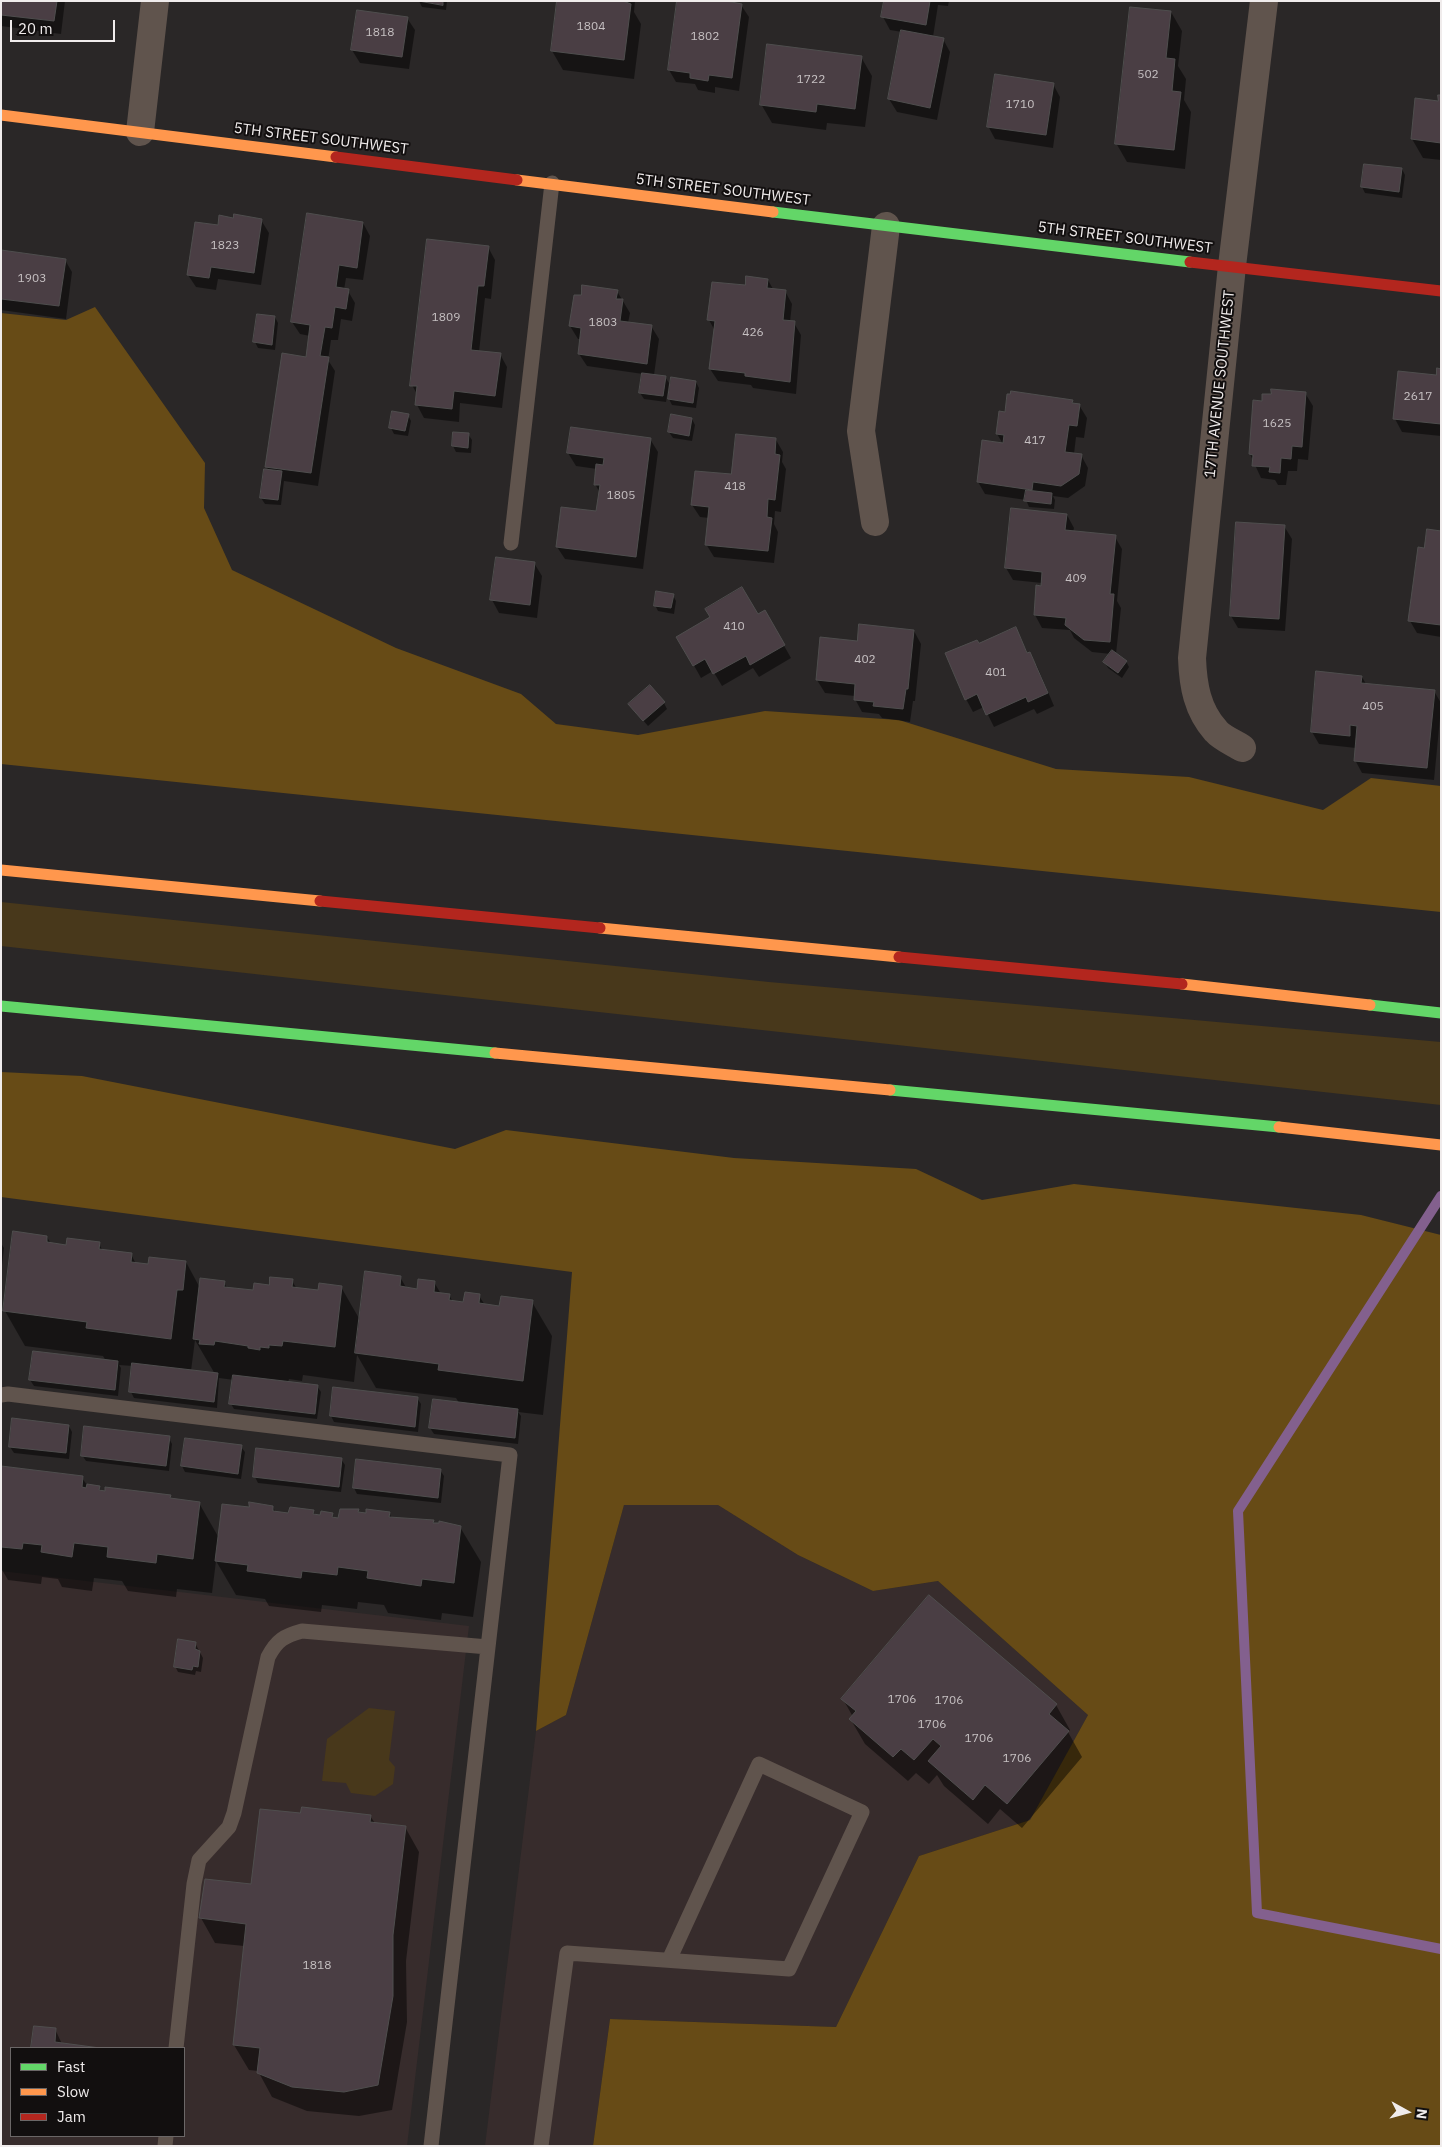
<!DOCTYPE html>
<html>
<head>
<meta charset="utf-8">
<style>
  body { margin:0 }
  #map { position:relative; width:1442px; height:2147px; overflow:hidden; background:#2a2727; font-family:"IBM Plex Sans",sans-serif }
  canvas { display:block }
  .frame { position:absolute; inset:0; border:2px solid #f0ecec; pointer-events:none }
  .legend { position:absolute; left:10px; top:2047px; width:175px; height:90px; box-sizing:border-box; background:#120f0f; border:1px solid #6b6767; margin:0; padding:6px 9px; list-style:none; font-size:15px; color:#f0ecec }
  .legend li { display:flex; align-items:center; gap:10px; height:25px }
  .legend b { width:25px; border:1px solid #6b6767 }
  .north { position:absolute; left:1382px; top:2087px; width:50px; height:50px; -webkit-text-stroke:4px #120f0f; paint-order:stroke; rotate:97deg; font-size:14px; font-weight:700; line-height:20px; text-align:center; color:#f0ecec }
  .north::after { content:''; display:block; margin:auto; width:18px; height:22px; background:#f0ecec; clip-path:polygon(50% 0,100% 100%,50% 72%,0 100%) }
  .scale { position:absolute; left:10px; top:20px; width:105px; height:22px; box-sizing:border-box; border:2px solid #f0ecec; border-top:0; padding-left:6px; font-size:15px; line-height:18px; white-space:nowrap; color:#f0ecec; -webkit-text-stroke:4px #120f0f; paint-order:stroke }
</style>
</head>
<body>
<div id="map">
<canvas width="1442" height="2147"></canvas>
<div class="frame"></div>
<ul class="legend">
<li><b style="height:6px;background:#63d668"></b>Fast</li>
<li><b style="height:6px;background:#ff974d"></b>Slow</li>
<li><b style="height:6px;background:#b3261e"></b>Jam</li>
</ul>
<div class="north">N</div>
<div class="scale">20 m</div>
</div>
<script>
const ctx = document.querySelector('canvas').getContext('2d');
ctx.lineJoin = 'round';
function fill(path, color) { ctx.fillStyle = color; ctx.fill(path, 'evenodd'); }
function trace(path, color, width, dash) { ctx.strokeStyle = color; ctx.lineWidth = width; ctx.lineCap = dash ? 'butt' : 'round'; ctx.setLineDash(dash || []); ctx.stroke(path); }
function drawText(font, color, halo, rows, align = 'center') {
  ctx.font = font + ' "IBM Plex Sans",sans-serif'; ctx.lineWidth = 4; ctx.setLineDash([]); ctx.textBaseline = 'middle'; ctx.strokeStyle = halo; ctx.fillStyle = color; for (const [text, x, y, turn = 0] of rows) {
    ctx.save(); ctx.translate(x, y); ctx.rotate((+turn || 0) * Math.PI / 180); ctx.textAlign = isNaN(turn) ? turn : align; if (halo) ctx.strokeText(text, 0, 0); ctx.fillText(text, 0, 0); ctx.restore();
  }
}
fill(new Path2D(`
  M624 1505H718L798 1555 873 1591 938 1581 1088 1715 1030 1820 919 1856 836 2027 610 2019 593 2146H485L536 1731 566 1715Z
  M1 1571 469 1626 407 2146H1ZM11 2048H184V2136H11Z`), '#372c2c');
fill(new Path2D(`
  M1 902 769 982 1441 1042V1105L1 946Z
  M369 1708 395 1711 389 1760 395 1767 393 1784 375 1796 351 1793 346 1783 322 1781 327 1739Z`), '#48381b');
fill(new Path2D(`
  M95 307 205 463 204 508 232 570 396 648 521 694 556 724 638 735 765 711 899 720 1056 769 1189 777 1323 810 1371 778 1441 786V912L1 764V313L66 320Z
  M1 1072 82 1076 455 1149 506 1130 734 1158 916 1169 982 1200 1074 1184 1361 1215 1441 1235V2146H593L610 2019 836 2027 919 1856 1030 1820 1088 1715 938 1581 873 1591 798 1555 718 1505H624L566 1715 536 1731 572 1272 1 1197Z`), '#674b16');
fill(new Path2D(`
  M1 1H65L61 34 1 26Z
  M419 1H447L446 10 422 7Z
  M558 1H635L634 12 641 24 634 79 563 70 552 51Z
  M885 1H949L948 6 938 5 933 37 943 39 950 52 937 120 897 112 889 99 902 32 890 30 883 17Z
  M741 5 749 17 739 91 715 87V93L698 90 695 84 676 82 669 70Z
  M1171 12 1182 31 1178 66 1186 79 1184 100 1191 112 1185 169 1127 162 1116 143Z
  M407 18 415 30 409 69 360 63 352 50Z
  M861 57 872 76 865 127 827 123 826 130 772 123 761 104Z
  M1053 84 1060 97 1053 148 995 139 988 126Z
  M1441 96V160L1423 158 1412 139 1439 102Z
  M1402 169 1405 175 1402 198 1365 193 1362 187Z
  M234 219 261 220 269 233 261 285 218 279 216 290 196 287 188 275 219 227Z
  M363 223 370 236 363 280 346 278 344 290 348 291 355 303 352 321 341 319 338 340H331L328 360 335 371 318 486 284 481 281 505 265 504 261 498 269 471 266 466 307 358 310 336 300 334 292 322Z
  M488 247 495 260 491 299 485 298 479 352 500 354 507 367 502 408 460 403 459 422 424 418 417 405 418 396 412 385Z
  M1 251 65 260 72 272 66 319 1 310Z
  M768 280 773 289 785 291 792 304 790 322 794 323 801 335 796 394 753 388 751 385 718 381 710 369 715 331 709 320 746 287Z
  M617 291 630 313 628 323 651 326 659 339 654 375 665 377 669 383 666 402 644 399 640 393 643 374 587 366 579 354 581 339H578L570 326Z
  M275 317 278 323 275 350 258 348 255 342Z
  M1441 370V436L1402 432 1395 419 1437 376Z
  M696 382 699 388 696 408 672 405 669 399Z
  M1305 393 1313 406 1308 460 1298 459 1297 471H1288L1286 485H1278L1275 480 1261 478 1250 454 1263 402 1272 396Z
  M1072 401 1074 405H1079L1087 418 1084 438 1076 437 1074 454 1081 455 1088 468 1085 486 1068 498 1053 496 1055 500 1054 509 1029 507 1026 500 985 494 978 482 1003 444 997 434 1006 414Z
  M408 415 411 421 408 436 394 434 391 428Z
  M692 419 695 425 692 441 673 438 669 432Z
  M468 434 472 440 471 453 456 452 453 446Z
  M650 439 658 452 643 569 565 559 557 547 598 512 600 493 595 484 597 469 576 466 568 453Z
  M776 440 783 452 782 462 786 469 781 512 775 511 774 524 778 532 774 563 714 557 706 544 709 518 700 517 692 505 732 476Z
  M1067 515 1074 528 1073 532 1115 537 1122 549 1117 601 1121 608 1116 654 1126 661 1129 667 1122 678 1108 668 1105 662 1111 654 1092 652 1074 638 1070 630 1042 628 1035 615 1042 583 1013 580 1006 568Z
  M1284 526 1292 539 1285 631 1238 628 1231 616Z
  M1441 532V637L1417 633 1410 621 1425 549Z
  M497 558 534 563 542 576 537 618 499 613 492 600Z
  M673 595 676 601 674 614 658 611 655 605Z
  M765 612 791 658 759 677 753 668 722 686 713 671 701 678 678 637 757 616Z
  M1016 629 1028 654 1037 666 1054 706 1037 714 1034 709 994 727 984 707 973 712 966 699 978 645Z
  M914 631 921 644 915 701H913L910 722 882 718 879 714 862 712 855 699V696L825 693 817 680 858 642Z
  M1362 677 1366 684 1434 691 1441 703V708L1434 780 1362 773 1355 760 1356 748 1319 744 1312 732Z
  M664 703 667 709 648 726 630 705Z
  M47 1237 51 1244 67 1246 99 1244 103 1251 131 1254 136 1264 150 1265 186 1262 200 1288 224 1283 228 1289 254 1292 292 1281 297 1289 319 1292 341 1287 360 1320 400 1277 407 1289 418 1290 434 1282 441 1294 449 1295 453 1302 465 1303 479 1296 485 1305 501 1307 532 1302 552 1336 543 1415 518 1412 521 1416 518 1444 434 1434 430 1428 459 1403 456 1398 376 1388 357 1355 354 1382 303 1375 302 1381 289 1379 288 1382 317 1386 321 1392 317 1419 234 1409 231 1404 234 1380 219 1378 217 1408 134 1398 131 1392 133 1366 119 1365 121 1368 118 1396 34 1386 30 1380 106 1361 103 1356 25 1346 5 1311ZM195 1340 215 1374 191 1371Z
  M1 1243 4 1248 1 1274Z
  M417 1398 421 1404 418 1432 334 1422 331 1416Z
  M69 1426 72 1432 69 1459 14 1453 10 1447Z
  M169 1438 172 1444 169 1471 86 1461 82 1455Z
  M241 1447 245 1452 241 1479 185 1472 182 1466Z
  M341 1459 345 1465 341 1492 258 1483 255 1477Z
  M1 1468 82 1478 87 1485 99 1487 102 1492 170 1496 172 1500 199 1503 219 1538 250 1508 273 1507 276 1513 289 1515 313 1511 316 1516 332 1514 335 1519H339L358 1511 360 1514 389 1513 392 1518 433 1521 435 1524 460 1527 481 1562 473 1617 442 1613 441 1620 388 1613 384 1605 358 1602 357 1609 322 1605 321 1612 269 1606 265 1599 236 1595 216 1561 212 1593 177 1589 176 1597 128 1591 122 1581 94 1578 92 1591 62 1587 58 1579 42 1577 41 1584 8 1580 1 1568Z
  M440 1470 444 1476 441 1503 357 1494 354 1488Z
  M195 1643 203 1658 201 1672 196 1671 195 1675 178 1672 175 1666Z
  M843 1699 1056 1705 1070 1730 1068 1732 1082 1757 1022 1828 1000 1809 988 1824 944 1786 937 1775 929 1784 916 1773 908 1781 865 1744 851 1720 853 1717Z
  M301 1815 370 1816 375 1823 405 1827 419 1852 406 1961 407 2022 392 2110 359 2116 307 2111 272 2097 258 2071 249 2070 234 2045 244 1946 215 1943 201 1918 252 1885Z
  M35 2027 55 2029 62 2044 100 2048H33Z`), '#0007');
trace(new Path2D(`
  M1441 1196 1238 1511 1257 1913 1441 1949`), '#83608e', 10);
const building = new Path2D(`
  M1 1H57L54 21 1 15Z
  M419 1H443V5Z
  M557 1H623L631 4 624 60 551 51Z
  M677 1H726L742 4 732 78 709 75 708 81 690 78V73L668 70Z
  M884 1H930L926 25 881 17Z
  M1130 7 1171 11 1166 58 1175 59 1172 91 1181 92 1174 150 1115 144Z
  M357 10 408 17 402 57 351 50Z
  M901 30 944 38 930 108 888 99Z
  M767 44 862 56 855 109 817 104 816 112 760 105Z
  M995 74 1054 83 1046 135 987 127Z
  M1438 95H1441V143L1411 139 1415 98 1438 101Z
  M1364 164 1402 168 1399 192 1361 187Z
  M307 213 363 222 357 268 339 265 336 287 349 289 346 309 335 307 332 328 325 327 320 356 329 357 311 473 265 467 282 353 306 357 310 325 291 322Z
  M234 214 262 219 254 273 211 267 209 278 187 275 195 222 218 225 219 215 233 218Z
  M427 239 489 246 484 286H478L471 350 501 353 495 396 454 391 452 409 415 405 417 386H410Z
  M1 250 66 259 59 306 1 299Z
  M746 276 768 279 767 288 786 290 783 320 795 321 790 382 745 376V373L709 369 715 321 707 320 712 282 745 285Z
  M582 285 618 290 616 299H623L620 321 652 325 647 364 578 354 581 328 569 326 574 295H581Z
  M257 314 275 316 272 345 253 342Z
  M1437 368 1441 369V424L1393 419 1398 371 1436 375Z
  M642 373 666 376 663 396 639 393Z
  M671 377 696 381 693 403 668 399Z
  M1271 389 1306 392 1302 447 1292 446 1291 459 1281 458 1280 473 1269 472 1270 467 1252 466 1253 455 1249 454 1253 400 1262 401V394H1271Z
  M1011 391 1073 400 1072 403 1080 404 1077 426 1069 425 1065 452 1082 454 1079 474 1061 486 1033 482 1032 490 977 482 982 440 1003 443 1004 435 996 434 999 411 1005 412 1007 394H1010Z
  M392 411 409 414 405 431 389 428Z
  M671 414 692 418 689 436 668 432Z
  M571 427 651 438 636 557 556 547 561 507 596 511 600 485H594L596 464 603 465 604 458 567 453Z
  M453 432 469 433 468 448 452 446Z
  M736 434 776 438 775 454 780 455 775 500 768 499 767 517 772 518 768 551 705 545 709 507 691 505 695 471 731 474Z
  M264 469 282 471 278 500 260 498Z
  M1026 490 1052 493 1051 504 1024 501Z
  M1011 508 1067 514 1065 530 1116 535 1110 594H1114L1110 642 1084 640 1065 625 1066 618 1034 615 1036 585 1041 586 1042 572 1005 568Z
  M1236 522 1285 525 1279 619 1230 616Z
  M1427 529 1441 531V625L1408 621 1418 547 1424 548Z
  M496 557 535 562 530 605 490 600Z
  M742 587 758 614 765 610 785 645 750 665 746 656 713 674 705 659 693 666 676 637 710 617 705 609Z
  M656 591 674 594 671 608 654 606Z
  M859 624 914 630 908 689H906L903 709 873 706 874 702 854 700 855 684 816 680 820 637 857 641Z
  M1016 627 1027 653 1030 652 1048 693 1028 702 1026 697 986 715 977 694 965 700 945 653 977 640 979 643Z
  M1112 650 1127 661 1118 673 1103 662Z
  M1316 671 1362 676 1361 683 1435 690 1427 768 1354 761 1357 726 1350 725V736L1311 732Z
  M650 685 665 702 643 721 628 704Z
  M13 1231 47 1236V1242L66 1245 67 1238 100 1242 99 1249 132 1253 131 1262 148 1264 149 1257 186 1261 183 1290H177L171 1339 86 1328 87 1322 3 1311Z
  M365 1271 401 1276 400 1286 417 1289 418 1279 435 1281 434 1292 450 1294 449 1300 463 1302 465 1292 480 1294 479 1303 499 1306 501 1296 533 1300 523 1381 438 1370 439 1364 355 1353Z
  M270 1277 293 1279 292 1287 318 1290 319 1283 342 1286 335 1347 283 1341 282 1346 269 1345V1348L260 1347V1350L248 1348V1346L215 1341 214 1345 199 1344 200 1340 193 1339 200 1278 225 1281 224 1287 253 1290 254 1283 269 1285Z
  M33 1351 118 1361 115 1390 29 1380Z
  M132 1363 218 1373 214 1402 129 1392Z
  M233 1375 318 1385 315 1414 229 1404Z
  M333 1387 418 1397 415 1427 330 1416Z
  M433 1399 518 1409 515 1438 429 1428Z
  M12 1418 69 1425 66 1453 9 1447Z
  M84 1426 170 1436 166 1466 81 1456Z
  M185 1438 242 1445 238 1474 181 1466Z
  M256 1448 342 1458 339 1487 253 1477Z
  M356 1459 441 1469 438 1498 353 1488Z
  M1 1466 83 1476 82 1487 86 1488 87 1484 100 1486 99 1490 105 1491V1487L171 1495 170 1498 200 1502 193 1559 157 1554 156 1563 107 1557 108 1547 74 1543 72 1557 41 1552 42 1545 23 1543 22 1549 1 1547Z
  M249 1502 273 1506V1511L288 1513 290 1507 314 1510 313 1514 320 1515 321 1511 333 1513 332 1517 338 1518 340 1509H359L358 1512 366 1513V1509L390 1512 389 1517 434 1520 433 1523H439V1521L461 1526 454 1583 422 1579 421 1586 367 1578 368 1571 338 1567 337 1575 302 1571 301 1578 247 1571 248 1565 215 1561 222 1504 249 1507Z
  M929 1595 1057 1704 1049 1714 1069 1731 1007 1804 985 1785 973 1800 928 1761 941 1746 933 1739 914 1760 901 1749 893 1757 849 1719 856 1711 841 1699Z
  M178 1639 196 1642 195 1649 200 1651 198 1667 193 1666 192 1670 174 1667Z
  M302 1807 371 1815 370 1822 406 1826 393 1935V1996L378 2085 344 2092 292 2087 257 2073 260 2048 233 2045 246 1924 199 1918 205 1879 251 1884 260 1809 300 1813Z
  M34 2026 56 2028 55 2042 100 2048H31Z`);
fill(building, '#4a3e44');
trace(building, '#4f4e4e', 1);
trace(new Path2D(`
  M511 543 552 183
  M1 1395 8 1394 510 1455 431 2146
  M176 2048 194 1884 199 1860 229 1827 234 1813 268 1657C277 1640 284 1636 302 1631L488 1647
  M165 2146 166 2136
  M541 2146 567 1953 789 1969 862 1812 759 1764 669 1960`), '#60544d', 15);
trace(new Path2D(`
  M140 132 155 1
  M875 522 861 431 886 226
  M1242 748C1234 743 1222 738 1216 731 1197 710 1193 685 1192 658L1232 266 1264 1`), '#60544d', 28);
trace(new Path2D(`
  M773 212 1190 262
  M1370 1005 1441 1013
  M1 1006 495 1053
  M890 1090 1279 1127`), '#63d668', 11);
trace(new Path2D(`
  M1 115 336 157
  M517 180 773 212
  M1 870 320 901
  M600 928 899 957
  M1182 984 1370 1005
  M495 1053 890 1090
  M1279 1127 1441 1145`), '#ff974d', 11);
trace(new Path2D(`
  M336 157 517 180
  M1190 262 1441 291
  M320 901 600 928
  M899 957 1182 984`), '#b3261e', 11);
drawText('12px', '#c6c0c2', null, [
  ["1804",591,27],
  ["1818",380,33],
  ["1802",705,37],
  ["502",1148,75],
  ["1722",811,80],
  ["1710",1020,105],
  ["1823",225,246],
  ["1903",32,279],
  ["1809",446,318],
  ["1803",603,323],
  ["426",753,333],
  ["2617",1418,397],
  ["1625",1277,424],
  ["417",1035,441],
  ["418",735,487],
  ["1805",621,496],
  ["409",1076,579],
  ["410",734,627],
  ["402",865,660],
  ["401",996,673],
  ["405",1373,707],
  ["1706",902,1700],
  ["1706",949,1701],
  ["1706",932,1725],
  ["1706",979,1739],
  ["1706",1017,1759],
  ["1818",317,1966]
]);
drawText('15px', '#f0ecec', '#120f0f', [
  ["5TH STREET SOUTHWEST",321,139,7],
  ["5TH STREET SOUTHWEST",723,190,7],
  ["5TH STREET SOUTHWEST",1125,238,7],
  ["17TH AVENUE SOUTHWEST",1220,384,-84]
]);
</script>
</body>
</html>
